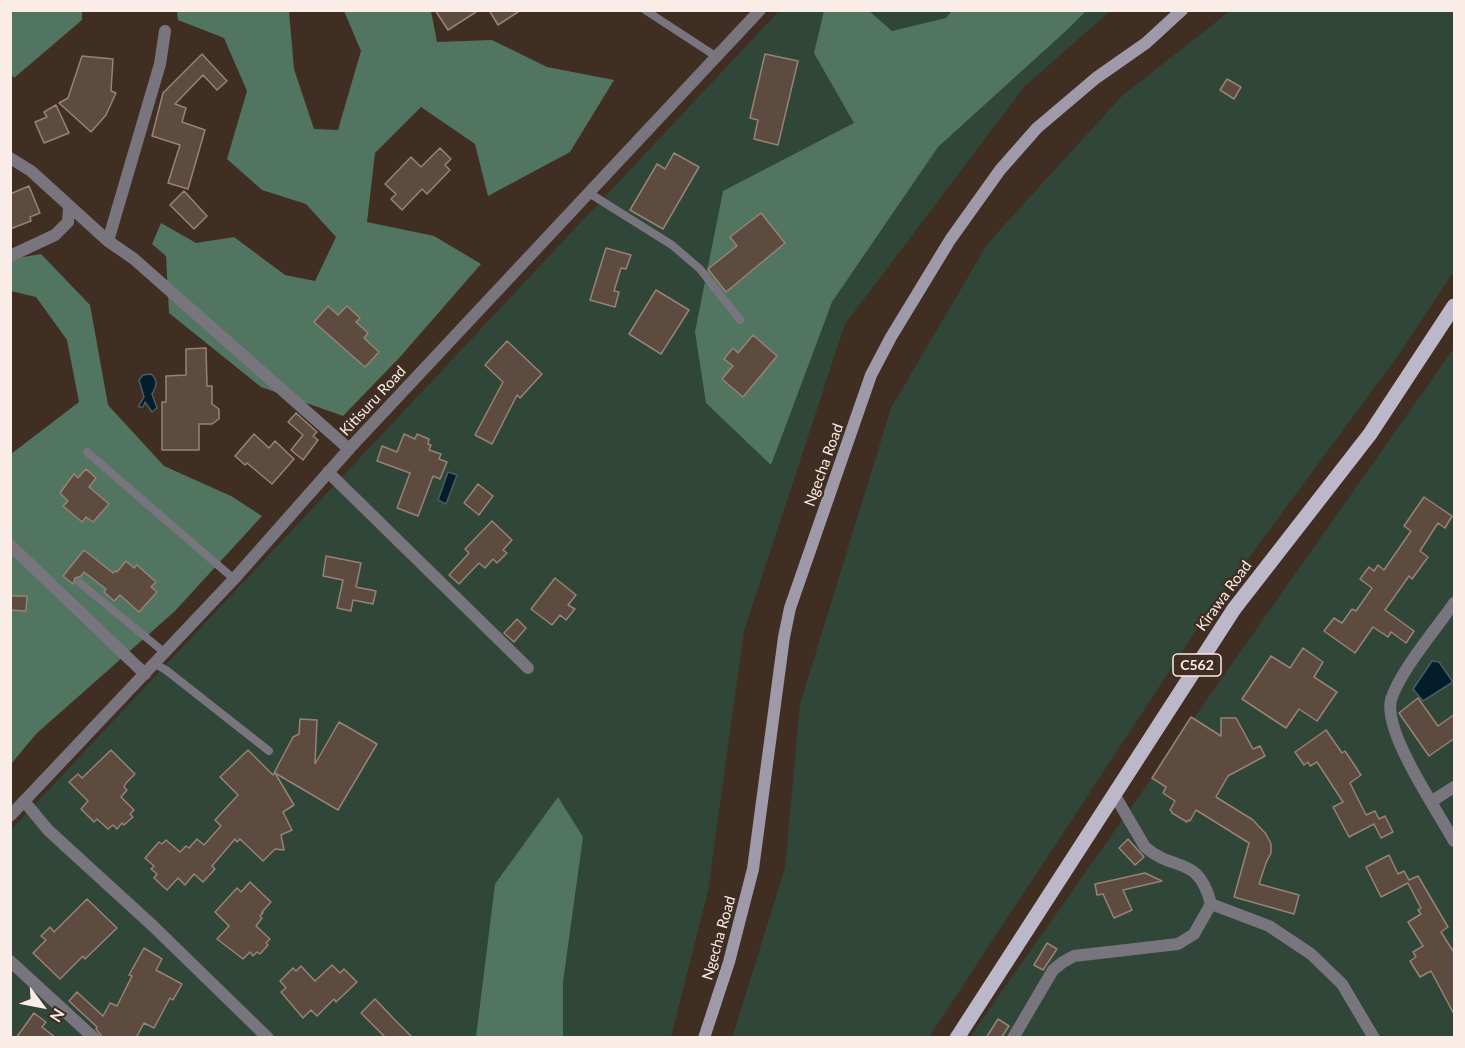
<!DOCTYPE html>
<html>
<head>
<meta charset="utf-8">
<style>
  body { margin:0 }
  #map { position:relative; width:1465px; height:1048px; overflow:hidden; background:#402e23; font-family:Lato,sans-serif }
  canvas { display:block }
  .frame { position:absolute; inset:0; border:12px solid #faede7; pointer-events:none }
  .north { position:absolute; left:12px; top:976px; width:60px; height:60px; -webkit-text-stroke:4px #402e23; paint-order:stroke; rotate:122deg; font-size:16px; font-weight:700; line-height:24px; text-align:center; color:#faede7 }
  .north::after { content:''; display:block; margin:auto; width:21px; height:27px; background:#faede7; clip-path:polygon(50% 0,100% 100%,50% 72%,0 100%) }
</style>
</head>
<body>
<div id="map">
<canvas width="1465" height="1048"></canvas>
<div class="frame"></div>
<div class="north">N</div>
</div>
<script>
const ctx = document.querySelector('canvas').getContext('2d');
ctx.lineJoin = 'round';
function fill(path, color) { ctx.fillStyle = color; ctx.fill(path, 'evenodd'); }
function trace(path, color, width, dash) { ctx.strokeStyle = color; ctx.lineWidth = width; ctx.lineCap = dash ? 'butt' : 'round'; ctx.setLineDash(dash || []); ctx.stroke(path); }
function drawText(font, color, halo, rows, align = 'center') {
  ctx.font = font + ' Lato,sans-serif'; ctx.lineWidth = 5; ctx.setLineDash([]); ctx.textBaseline = 'middle'; ctx.strokeStyle = halo; ctx.fillStyle = color; for (const [text, x, y, turn = 0] of rows) {
    ctx.save(); ctx.translate(x, y); ctx.rotate((+turn || 0) * Math.PI / 180); ctx.textAlign = isNaN(turn) ? turn : align; if (halo) ctx.strokeText(text, 0, 0); ctx.fillText(text, 0, 0); ctx.restore();
  }
}
fill(new Path2D(`
  M779 11H1110L1024 87 845 324 744 631 708 891 671 1037H11L10 831Z
  M1230 11H1454V271L1400 353 1205 617 929 1037 732 1038 785 868 800 704 891 408 988 243 1122 96Z
  M1454 348V1037L969 1038Z`), '#2f4639');
fill(new Path2D(`
  M13 11H82V20L14 78 10 72V20Z
  M177 11H289L294 69 314 129 338 130 361 51 344 11H431L437 42 492 40 547 67 614 80 570 152 488 196 475 144 421 107 375 153 367 222 434 236 481 264 400 357 343 416 261 387 169 313 166 256 152 244 161 223 196 243 234 237 285 275 315 281 336 237 306 204 262 190 227 159 247 91 224 38 178 20Z
  M824 11H869L892 31 946 18 952 11H1086L1068 29 938 147 832 302 771 465 706 403 695 332 723 191 854 123 814 53Z
  M41 254 90 305 108 405 164 466 231 496 262 516 175 611 36 734 11 764V454L79 402 67 340 36 297 11 291V259Z
  M558 797 583 837 563 982V1037H476L495 884Z`), '#527562');
const water = new Path2D(`
  M151 374C158 380 157 386 152 394L157 408 152 412 145 402 143 407H139V405L144 397 139 380 143 375Z
  M448 472 457 475 446 504 438 500Z
  M1432 661 1439 662 1453 682 1423 701 1413 689Z`);
fill(water, '#031e2a');
trace(water, '#4d5c63', 1.5);
const building = new Path2D(`
  M435 10H479L448 30Z
  M489 10H521L498 25Z
  M202 54 227 81 217 90 203 75 175 104 186 108 182 122 205 130 188 189 168 183 180 145 152 136 163 93Z
  M765 54 798 61 778 145 754 139 758 120 750 118Z
  M82 56 113 59 111 91 116 93 106 115 91 132 59 103 68 98Z
  M1227 79 1241 87 1234 99 1220 90Z
  M56 105 69 133 44 143 35 122 47 117 44 112Z
  M440 148 451 159 445 165 450 170 427 194 422 189 402 210 391 199 396 194 385 184 411 157 421 167Z
  M674 153 699 167 663 229 630 210 657 164 665 169Z
  M29 186 40 213 30 217 31 221 10 229V194Z
  M184 191 207 216 194 229 170 205Z
  M761 213 785 243 726 292 708 269 737 246 730 237Z
  M606 248 631 255 626 269 621 268 614 291 619 292 615 307 590 300Z
  M656 290 689 310 661 354 629 334Z
  M328 306 338 315 347 306 360 318 356 322 368 333 364 338 379 352 365 367 314 322Z
  M753 335 777 356 743 397 722 379 733 366 724 359 733 348 738 353Z
  M507 341 542 374 520 398 517 395 492 444 475 435 503 382 485 365Z
  M206 348 207 386H212V404L219 409V419L212 424H199V450H162V402H166V376L186 375V349Z
  M296 413 317 432 313 436 318 440 303 460 291 450 303 435 288 422Z
  M254 434 269 448 275 441 294 459 272 484 247 463 245 465 235 456Z
  M404 434 415 439 417 434 429 439 428 444 431 445 429 450 441 454 439 459 447 462 440 479 433 476 418 516 397 508 410 473 377 461 382 446 397 452Z
  M86 469 96 478 89 487 109 504 93 522 86 517 82 522 63 506 68 501 60 493 74 474 78 478Z
  M478 484 493 496 479 515 464 503Z
  M1424 497 1452 516 1445 528 1438 523 1420 551 1428 557 1412 579 1409 576 1385 610 1414 631 1406 643 1391 632 1388 637 1373 627 1355 653 1324 631 1334 618 1342 623 1352 609 1356 611 1372 588 1360 579 1369 567 1374 571 1378 565 1384 570 1411 531 1404 526Z
  M492 521 512 540 503 550 507 553 497 563 493 559 485 568 479 563 459 584 449 575 469 553 465 549Z
  M84 550 113 573 115 571 117 572 126 561 134 568 137 565 156 582 151 587 157 592 139 612 120 595 114 601 104 592 106 589 84 572 81 576 75 578 73 584 63 576Z
  M326 556 361 563 356 587 376 591 373 604 353 600 351 611 337 608 343 580 323 576Z
  M555 578 576 595 568 605 575 609 566 620 560 615 552 625 531 609Z
  M10 596H27L26 611 10 610Z
  M517 619 526 628 514 642 504 633Z
  M1303 648 1323 662 1314 677 1337 692 1317 721 1299 709 1286 728 1242 699 1271 656 1290 668Z
  M1418 698 1438 726 1455 714V738L1429 756 1399 713Z
  M1191 717 1221 736V718H1236L1253 749 1260 746 1265 756 1228 776 1216 797 1253 820 1266 834 1271 844V853L1266 863 1259 884 1299 895 1294 914 1234 897 1249 843 1196 810 1190 821 1188 820 1187 822 1172 813V812L1170 810 1175 801 1163 793 1166 787 1152 778Z
  M300 719 317 720 315 764 339 722 377 744 338 810 275 773 294 805 283 812 292 830 281 835 284 850 275 849 263 861 240 839 237 842 235 839 212 866 215 869 203 882 194 874 185 885 178 878 167 890 154 878 157 874 151 869 154 866 145 858 159 842 162 844 166 840 180 852 186 846 189 848 197 839 204 845 221 826 215 820 238 795 220 777 248 750 273 775 293 737 299 734Z
  M1326 730 1342 753 1345 751 1361 775 1350 783 1366 815 1375 811 1379 819 1385 816 1393 832 1381 838 1374 824 1349 837 1333 807 1343 802 1317 762 1310 766 1308 762 1304 765 1295 752Z
  M111 750 135 774 126 783 124 787 127 790 121 797 134 810 130 814 133 817 124 825 122 823 117 829 113 825 108 829 97 819 94 822 81 809 88 801 69 782 78 774 82 778Z
  M1128 839 1144 857 1135 865 1119 848Z
  M1389 855 1398 874 1404 871 1409 880 1418 876 1448 927 1441 932 1455 954V1016L1431 971 1420 977 1410 961 1416 957 1413 952 1423 946 1408 922 1421 914 1418 910 1421 908 1408 883 1381 897 1366 867Z
  M1145 873 1162 881 1123 890 1132 910 1114 918 1103 894 1097 895 1095 884Z
  M250 882 271 902 262 912 263 913 260 916 262 918 256 926 270 939 266 943 268 945 260 954 257 952 253 956 250 952 243 959 217 939 229 926 215 912 237 888 241 892Z
  M87 899 117 928 85 959 83 956 60 979 33 953 46 940 41 936 50 927 54 932Z
  M1047 943 1057 949 1043 970 1034 965Z
  M144 948 162 959 156 970 182 984 173 1000 170 998 154 1028 144 1023 136 1038H103L96 1029 97 1027 69 1001 77 992 103 1016 110 1003 117 1006 132 976 129 975Z
  M332 965 340 973 344 969 357 982 336 1002 334 999 317 1016 311 1010 303 1018 281 992 286 988 280 981 293 968 296 971 301 966 315 981Z
  M375 999 395 1020 413 1038H386L361 1013Z
  M34 1013 46 1022 42 1027 56 1038H16Z
  M998 1019 1009 1026 1001 1038H986Z`);
fill(building, '#5e4b3f');
trace(building, '#988276', 1.5);
trace(new Path2D(`
  M645 10 717 57
  M589 193 672 245 700 269 740 320
  M87 452 234 579
  M79 582 165 653
  M155 664 166 670 269 751`), '#78757e', 8);
trace(new Path2D(`
  M10 158 31 171 108 241 134 259 349 449
  M108 241 160 64 165 31
  M10 256 55 235 68 222 69 207
  M328 472 528 668
  M10 545 145 674
  M1454 603C1437 628 1399 672 1391 700 1383 732 1437 810 1454 841
  M1114 794 1145 847C1175 873 1198 854 1211 904
  M24 801 48 830 153 926 268 1038
  M1432 801 1454 787
  M1211 904 1269 926 1311 954 1342 984 1374 1038
  M10 961 94 1038
  M1013 1038 1053 970 1063 962 1074 956 1178 944 1194 934 1211 904`), '#78757e', 12);
trace(new Path2D(`
  M10 816 234 579 349 449 760 10`), '#78757e', 12);
trace(new Path2D(`
  M704 1038 729 962 753 869 784 637 790 608 871 375 891 337 950 240 1000 170 1037 128 1096 78 1146 43 1182 10`), '#9f9aa9', 12);
trace(new Path2D(`
  M957 1038 1234 609 1370 434 1454 306`), '#bdb7ca', 15);
for (const [x, y, w] of [
  [1197,665,48]
]) { const box = new Path2D(); box.roundRect(x - w / 2, y - 11, w, 22, 4.5); ctx.fillStyle = '#402e23'; ctx.fill(box); trace(box, '#faede7', 1.5); }
drawText('bold 14px', '#faede7', null, [
  ["C562",1197,665]
]);
drawText('15px', '#faede7', '#402e23', [
  ["Kitisuru Road",373,401,-47],
  ["Ngecha Road",824,465,-70],
  ["Kirawa Road",1224,596,-54],
  ["Ngecha Road",719,938,-74]
]);
</script>
</body>
</html>
